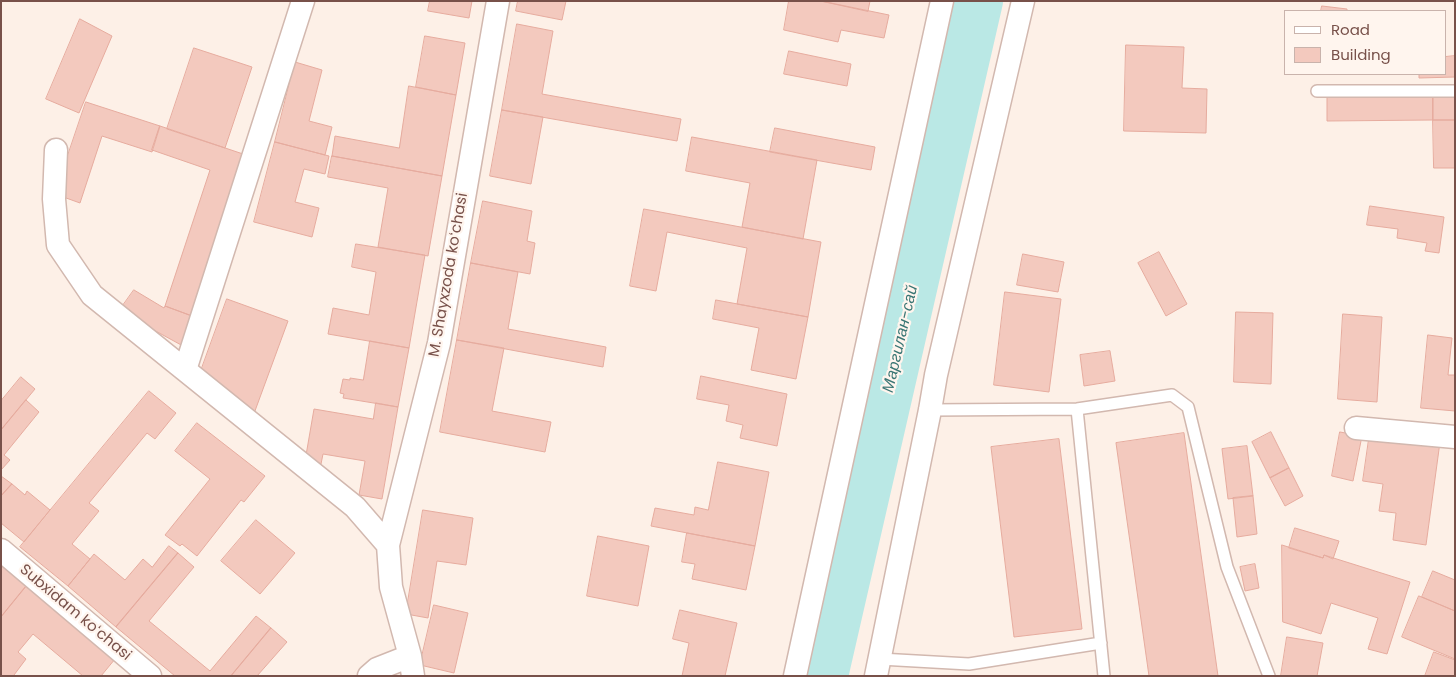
<!DOCTYPE html>
<html>
<head>
<meta charset="utf-8">
<style>
  body { margin:0 }
  #map { position:relative; width:1456px; height:677px; overflow:hidden; background:#fdf0e7; font-family:Poppins,sans-serif }
  canvas { display:block }
  .frame { position:absolute; inset:0; border:2px solid #78514a; pointer-events:none }
  .legend { position:absolute; left:1284px; top:10px; width:162px; height:65px; box-sizing:border-box; background:#fff5ee; border:1px solid #c9b3ac; margin:0; padding:6px 9px; list-style:none; font-size:15px; color:#78514a }
  .legend li { display:flex; align-items:center; gap:10px; height:25px }
  .legend b { width:25px; border:1px solid #c9b3ac }
</style>
</head>
<body>
<div id="map">
<canvas width="1456" height="677"></canvas>
<div class="frame"></div>
<ul class="legend">
<li><b style="height:6px;background:#fff"></b>Road</li>
<li><b style="height:14px;background:#f3c9be"></b>Building</li>
</ul>
</div>
<script>
const ctx = document.querySelector('canvas').getContext('2d');
ctx.lineJoin = 'round';
function trace(path, color, width, dash) { ctx.strokeStyle = color; ctx.lineWidth = width; ctx.lineCap = dash ? 'butt' : 'round'; ctx.setLineDash(dash || []); ctx.stroke(path); }
function fill(path, color) { ctx.fillStyle = color; ctx.fill(path, 'evenodd'); }
function drawText(font, color, halo, rows, align = 'center') {
  ctx.font = font + ' Poppins,sans-serif'; ctx.lineWidth = 4.5; ctx.setLineDash([]); ctx.textBaseline = 'middle'; ctx.strokeStyle = halo; ctx.fillStyle = color; for (const [text, x, y, turn = 0] of rows) {
    ctx.save(); ctx.translate(x, y); ctx.rotate((+turn || 0) * Math.PI / 180); ctx.textAlign = isNaN(turn) ? turn : align; if (halo) ctx.strokeText(text, 0, 0); ctx.fillText(text, 0, 0); ctx.restore();
  }
}
trace(new Path2D(`
  M824 676 979 1`), '#bae8e5', 48);
const building = new Path2D(`
  M430 1H472L469 18 428 11Z
  M518 1H566L562 20 516 11Z
  M789 1H821L889 15 884 38 841 30 838 42 784 30Z
  M821 1H870L868 11Z
  M1322 6 1347 9V11H1321Z
  M80 19 112 36 79 113 46 99Z
  M517 24 553 31 542 94 681 119 677 141 502 110Z
  M425 36 465 43 456 95 416 87Z
  M1126 45 1184 47 1182 88 1207 89 1206 133 1124 131Z
  M194 48 252 67 225 148 167 129Z
  M789 51 851 64 847 86 784 74Z
  M1455 56V77L1419 78V74H1445V57Z
  M295 62 322 70 309 121 332 127 325 155 275 142Z
  M409 86 456 95 442 176 332 156 335 136 399 148Z
  M1433 94V120L1327 121V95Z
  M1433 94H1455V120H1433Z
  M86 102 160 126 152 152 102 136 80 203 55 194Z
  M502 110 543 117 531 184 490 176Z
  M1433 120H1455V168H1434Z
  M160 126 246 155 192 316 165 306 210 170 152 150Z
  M775 128 875 147 871 170 770 152Z
  M692 137 817 160 803 239 742 227 750 183 686 171Z
  M275 142 329 156 325 174 304 169 295 202 319 208 312 237 254 222Z
  M332 156 442 176 428 256 378 247 388 188 328 177Z
  M483 201 532 211 527 241 535 243 530 274 471 263Z
  M1370 206 1444 217 1439 253 1425 251 1427 243 1397 238 1398 229 1367 225Z
  M644 209 821 242 808 317 737 304 747 248 667 232 656 291 630 286Z
  M356 244 425 255 409 348 328 334 333 308 369 315 376 272 352 267Z
  M1159 252 1187 304 1166 316 1138 263Z
  M1023 254 1064 262 1058 292 1017 285Z
  M471 263 518 272 508 329 606 347 603 367 457 340Z
  M134 290 164 308 165 306 192 316 183 346 119 311Z
  M1005 292 1061 299 1049 392 994 385Z
  M227 299 288 321 252 419 198 379Z
  M716 300 808 317 796 379 751 370 759 328 713 319Z
  M1236 312 1273 313 1271 384 1234 382Z
  M1343 314 1382 317 1377 402 1338 399Z
  M1428 335 1452 338 1448 375H1455V411L1421 408Z
  M457 340 504 348 492 411 551 422 545 452 440 432Z
  M370 341 409 348 398 407 343 398 344 394 340 393 343 379 350 380V378L363 380Z
  M1110 351 1115 381 1084 386 1080 355Z
  M701 376 787 394 777 446 740 438 743 425 726 421 729 405 697 399Z
  M21 377 35 389 1 430V401Z
  M149 391 176 413 155 439 147 433 89 503 99 511 72 544 90 559 68 586 20 547Z
  M26 400 39 412 4 455 10 460 1 470V430Z
  M376 403 398 407 382 499 359 495 365 461 323 454 321 464 305 461 314 409 373 419Z
  M197 423 265 476 244 502 241 500 197 556 182 544 180 546 165 535 210 479 175 451Z
  M1271 432 1289 468 1270 478 1252 442Z
  M1340 432 1362 436 1353 481 1332 476Z
  M1370 432 1440 442 1426 545 1393 540 1396 513 1379 511 1383 484 1363 481Z
  M1184 433 1218 676H1149L1116 443Z
  M1059 439 1082 629 1014 637 991 447Z
  M1247 446 1253 496 1228 499 1222 449Z
  M718 462 769 472 755 546 651 526 655 508 694 515 695 507 708 510Z
  M1289 468 1303 496 1285 506 1270 478Z
  M1 476 12 484 1 496Z
  M12 484 25 495 27 491 50 510 24 542 1 523V496Z
  M1253 496 1257 534 1237 537 1233 498Z
  M423 510 473 518 466 565 437 561 428 618 406 614Z
  M256 520 295 553 260 594 221 561Z
  M1295 528 1339 541 1333 559 1324 555 1323 558 1289 548Z
  M687 533 755 546 746 590 692 579 695 564 682 562Z
  M598 536 649 546 638 606 587 596Z
  M1282 545 1323 558 1324 555 1410 582 1387 654 1368 649 1378 618 1331 603 1321 634 1283 622Z
  M169 546 178 553 116 627 68 586 94 554 125 580 143 559 152 567Z
  M178 553 194 567 149 621 210 671 256 616 271 628 231 676H175L116 627Z
  M1 554 32 579 1 617Z
  M1255 564 1259 588 1245 591 1240 567Z
  M1433 571 1455 580V611L1422 597Z
  M32 579 120 653 101 676H83L33 634 18 652 26 659 14 675V676H1V617Z
  M1419 596 1455 611V659L1402 637Z
  M434 605 468 613 454 673 420 665Z
  M680 610 737 623 725 676H682L689 643 673 639Z
  M271 628 287 642 257 676H231Z
  M1287 637 1323 643 1317 676H1281Z
  M1434 652 1455 660V676H1425Z`);
fill(building, '#f3c9be');
trace(building, '#e6ab9e', 1);
const lane = new Path2D(`
  M1317 91H1455
  M1077 409 1104 676
  M930 410 1077 409 1172 395 1188 407 1227 567 1269 676
  M880 659 969 664 1101 643`);
const street = new Path2D(`
  M303 1 185 370 355 507 388 545 391 587 410 656 413 676
  M56 150 54 199 58 245 92 295 185 370
  M1356 428 1455 437
  M388 545 439 343 498 1
  M1 550 150 676
  M369 676 377 669 410 656
  M795 676 942 1
  M876 676 930 410 936 375 1023 1`);
trace(lane, '#d2b8af', 14);
trace(street, '#d2b8af', 25);
trace(lane, '#fff', 11);
trace(street, '#fff', 22);
drawText('15px', '#78514a', '#fff5ee', [
  ["M. Shayxzoda koʻchasi",449,275,-80],
  ["Subxidam koʻchasi",75,613,40]
]);
drawText('italic 16px', '#3a7674', '#fff5ee', [
  ["Маргилан-сай",901,339,-77]
]);
</script>
</body>
</html>
